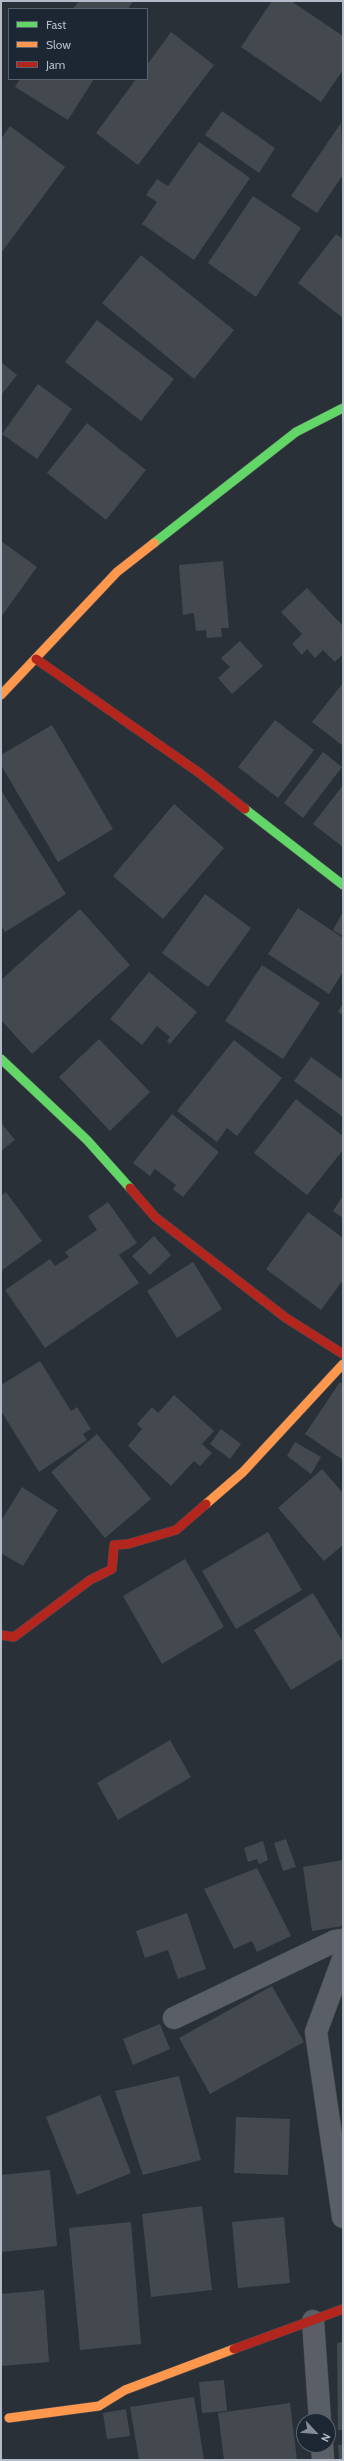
<!DOCTYPE html>
<html>
<head>
<meta charset="utf-8">
<style>
  body { margin:0 }
  #map { position:relative; width:344px; height:2461px; overflow:hidden; background:#2a3038; font-family:Cabin,sans-serif }
  canvas { display:block }
  .frame { position:absolute; inset:0; border:2px solid #b4bcc9; pointer-events:none }
  .legend { position:absolute; left:8px; top:8px; width:140px; height:72px; box-sizing:border-box; background:#1d2633; border:1px solid #59626f; margin:0; padding:5px 7px; list-style:none; font-size:12px; color:#b4bcc9 }
  .legend li { display:flex; align-items:center; gap:8px; height:20px }
  .legend b { width:20px; border:1px solid #59626f }
  .north { position:absolute; left:296px; top:2413px; width:40px; height:40px; box-sizing:border-box; background:#1d2633; border:1px solid #59626f; border-radius:50%; rotate:116deg; font-size:11px; font-weight:700; line-height:16px; text-align:center; color:#b4bcc9 }
  .north::after { content:''; display:block; margin:auto; width:14px; height:18px; background:#848b96; clip-path:polygon(50% 0,100% 100%,50% 72%,0 100%) }
</style>
</head>
<body>
<div id="map">
<canvas width="344" height="2461"></canvas>
<div class="frame"></div>
<ul class="legend">
<li><b style="height:5px;background:#63d668"></b>Fast</li>
<li><b style="height:5px;background:#ff974d"></b>Slow</li>
<li><b style="height:5px;background:#b3261e"></b>Jam</li>
</ul>
<div class="north">N</div>
</div>
<script>
const ctx = document.querySelector('canvas').getContext('2d');
ctx.lineJoin = 'round';
function fill(path, color) { ctx.fillStyle = color; ctx.fill(path, 'evenodd'); }
function trace(path, color, width, dash) { ctx.strokeStyle = color; ctx.lineWidth = width; ctx.lineCap = dash ? 'butt' : 'round'; ctx.setLineDash(dash || []); ctx.stroke(path); }
fill(new Path2D(`
  M79 1H133L128 9H73Z
  M272 1H291L343 36V70L321 102 241 47Z
  M171 32 214 65 138 165 96 133 136 79H147V65Z
  M20 79H94L68 120 15 87Z
  M222 111 275 148 259 173 205 135Z
  M341 123 343 175 317 213 291 196Z
  M10 126 65 167 1 253V139Z
  M199 142 250 178 194 260 142 224 157 202 146 195 157 179 168 186Z
  M253 196 301 228 256 297 208 263Z
  M336 234 343 239V318L298 283Z
  M141 255 234 330 194 379 102 303Z
  M97 320 174 379 141 421 65 362Z
  M1 362 17 375 1 395Z
  M38 384 72 409 37 459 2 434Z
  M87 423 146 470 106 520 47 473Z
  M1 541 37 567 1 617Z
  M223 561 229 628H221L222 637 207 638 206 630 196 631 194 613 183 615 179 565Z
  M307 588 343 626V654L335 662 323 650 315 658 307 649 302 655 292 644 302 634 281 612Z
  M240 641 263 666 232 694 218 678 230 667 221 658Z
  M343 683V746L312 722Z
  M275 720 314 750 278 798 238 767Z
  M52 725 113 829 58 862 1 765V755Z
  M323 752 342 767 303 818 284 803Z
  M343 785V847L313 824Z
  M1 790 66 894 5 932 1 926Z
  M174 804 224 848 163 919 113 876Z
  M205 894 251 928 208 987 162 953Z
  M298 908 343 938V972L329 994 268 954Z
  M80 909 130 965 32 1054 1 1020V980Z
  M343 912V936L333 930Z
  M262 965 320 1003 283 1059 225 1021Z
  M149 972 197 1012 170 1044 167 1041 170 1037 157 1026 142 1045 110 1019Z
  M343 1004V1015L338 1012Z
  M99 1039 150 1092 110 1131 59 1077Z
  M234 1040 282 1078 237 1136 227 1128 217 1142 177 1111Z
  M311 1057 343 1080V1117L294 1081Z
  M296 1099 343 1136V1150L307 1195 254 1153Z
  M172 1114 219 1152 183 1197 173 1189 176 1185 155 1169 150 1176 133 1163Z
  M1 1123 15 1140 1 1151Z
  M6 1192 42 1241 1 1271V1196Z
  M343 1196V1218L333 1211Z
  M108 1202 137 1243 119 1255 139 1283 45 1348 5 1290 50 1259 55 1266 69 1257 65 1252 97 1230 88 1216Z
  M308 1212 343 1238V1280L321 1310 266 1269Z
  M154 1236 171 1255 150 1275 132 1256Z
  M193 1262 222 1309 177 1338 147 1291Z
  M40 1361 71 1411 77 1407 91 1429 83 1434 87 1440 39 1472 1 1411V1385Z
  M340 1382 343 1384V1460L305 1434Z
  M174 1395 214 1431 202 1444 212 1453 200 1466 194 1461 171 1486 128 1446 142 1429 137 1424 152 1407 158 1413Z
  M221 1429 241 1444 230 1459 210 1444Z
  M97 1434 151 1499 105 1538 51 1472Z
  M295 1442 321 1457 311 1474 287 1456Z
  M322 1469 343 1493V1545L324 1561 278 1508Z
  M22 1487 58 1510 23 1566 1 1553V1521Z
  M268 1532 302 1590 236 1629 202 1571Z
  M185 1559 224 1627 162 1664 123 1596Z
  M313 1593 343 1642V1658L291 1690 254 1630Z
  M170 1740 191 1777 118 1820 97 1783Z
  M286 1839 296 1867 283 1871 274 1843Z
  M263 1841 268 1860 259 1864 257 1859 248 1862 244 1848Z
  M343 1860V1926L312 1931 303 1867Z
  M257 1868 291 1936 257 1952 252 1941 234 1949 204 1889Z
  M187 1913 206 1969 178 1979 168 1950 145 1958 136 1931Z
  M272 1986 304 2042 210 2094 179 2038Z
  M160 2024 170 2049 133 2065 123 2039Z
  M179 2076 201 2160 143 2175 115 2091Z
  M100 2095 131 2173 77 2195 46 2117Z
  M236 2117 290 2119 288 2175 234 2173Z
  M50 2170 57 2246 1 2252V2175Z
  M202 2206 212 2290 151 2297 142 2214Z
  M284 2217 290 2283 238 2288 232 2222Z
  M131 2222 141 2344 80 2350 69 2228Z
  M44 2290 49 2362 1 2366V2294Z
  M343 2342V2430H338L337 2343Z
  M224 2380 227 2411 202 2413 199 2382Z
  M194 2397 204 2460H139L130 2407Z
  M290 2403 297 2460H224L218 2413Z
  M126 2409 130 2436 107 2439 103 2413Z
  M338 2445H343V2460H339Z`), '#444950');
const street = new Path2D(`
  M343 1959 316 2032 343 2217
  M174 2018 335 1941 343 1940
  M313 2321 320 2421
  M322 2445 323 2460`);
const fast = new Path2D(`
  M154 543 296 432 343 408
  M245 809 343 885
  M1 1059 87 1140 130 1188`);
const slow = new Path2D(`
  M1 695 117 572 154 543
  M206 1504 243 1472 343 1364
  M9 2418 99 2406 125 2390 234 2349`);
const jam = new Path2D(`
  M36 659 198 772 245 809
  M130 1188 155 1217 286 1318 343 1354
  M1 1635 14 1637 90 1580 112 1569 114 1545 128 1544 176 1530 206 1504
  M234 2349 343 2309`);
trace(street, '#484c53', 23);
trace(fast, '#484c53', 10);
trace(slow, '#484c53', 10);
trace(jam, '#484c53', 10);
trace(street, '#5a5e66', 22);
trace(fast, '#63d668', 9);
trace(slow, '#ff974d', 9);
trace(jam, '#b3261e', 9);
</script>
</body>
</html>
